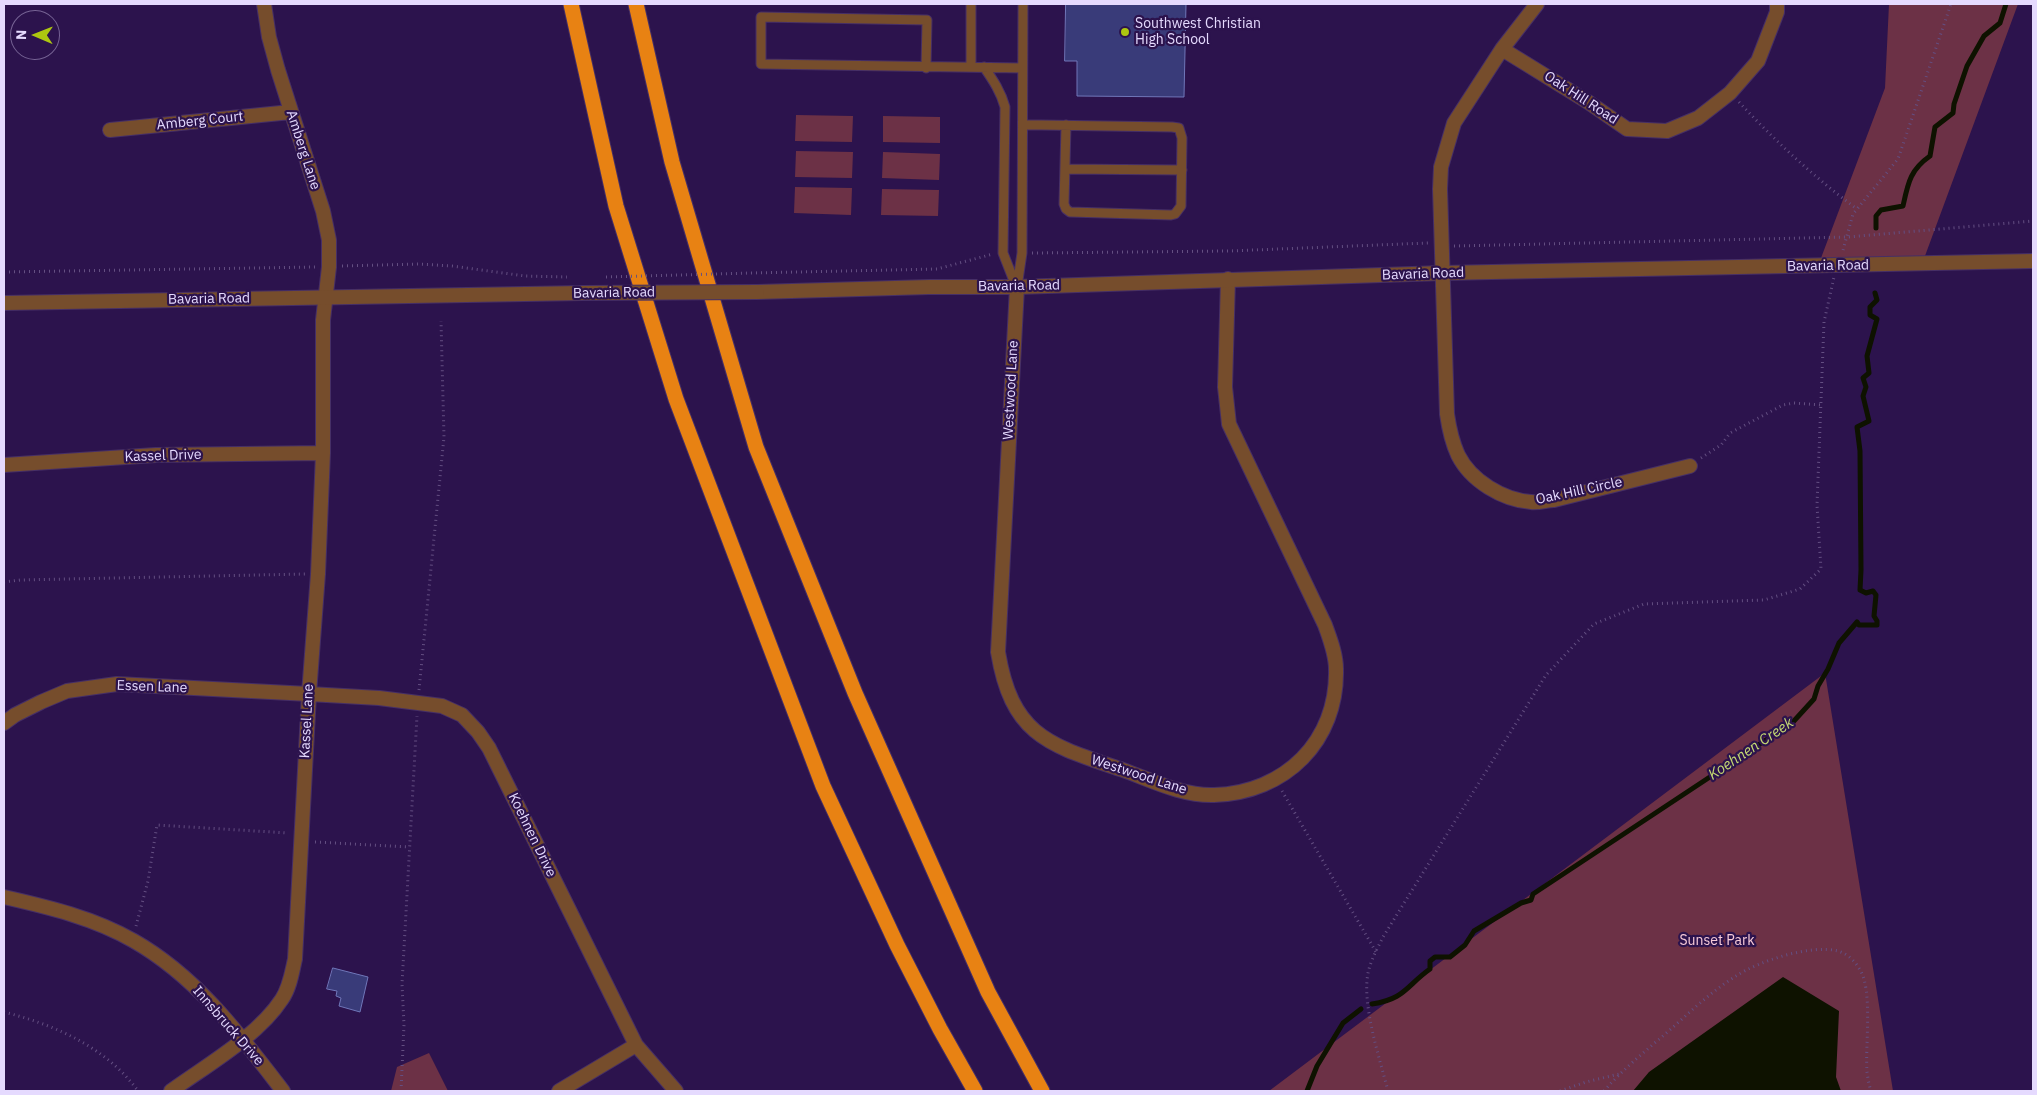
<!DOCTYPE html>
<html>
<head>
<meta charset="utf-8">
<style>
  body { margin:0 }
  #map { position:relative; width:2037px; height:1095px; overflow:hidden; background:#2c134d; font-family:"IBM Plex Sans",sans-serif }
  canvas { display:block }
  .frame { position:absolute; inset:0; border:5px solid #e5dafe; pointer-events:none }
  .north { position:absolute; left:10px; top:10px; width:50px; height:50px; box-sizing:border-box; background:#2c134d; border:1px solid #766394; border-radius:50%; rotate:271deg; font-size:14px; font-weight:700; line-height:20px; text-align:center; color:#e5dafe }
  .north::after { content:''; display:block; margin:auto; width:18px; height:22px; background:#adc610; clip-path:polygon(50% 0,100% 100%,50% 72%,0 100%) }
</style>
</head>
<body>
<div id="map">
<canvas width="2037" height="1095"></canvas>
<div class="frame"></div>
<div class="north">N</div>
</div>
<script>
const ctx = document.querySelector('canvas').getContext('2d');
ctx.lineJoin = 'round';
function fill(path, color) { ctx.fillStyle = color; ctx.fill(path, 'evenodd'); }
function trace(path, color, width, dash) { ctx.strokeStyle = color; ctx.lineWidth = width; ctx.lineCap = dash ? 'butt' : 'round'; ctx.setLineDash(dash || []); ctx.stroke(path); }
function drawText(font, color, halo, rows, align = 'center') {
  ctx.font = font + ' "IBM Plex Sans",sans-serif'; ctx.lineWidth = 4.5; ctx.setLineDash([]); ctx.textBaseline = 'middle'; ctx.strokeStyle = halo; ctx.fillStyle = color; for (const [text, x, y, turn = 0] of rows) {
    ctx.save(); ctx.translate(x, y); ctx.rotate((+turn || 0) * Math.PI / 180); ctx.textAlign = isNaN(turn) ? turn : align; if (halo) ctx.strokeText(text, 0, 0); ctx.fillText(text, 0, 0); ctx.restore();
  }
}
fill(new Path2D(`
  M1889 4H2018L1922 264 1818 266 1885 88Z
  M796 115 853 116 852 142 795 141Z
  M883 116 940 117V143L883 142Z
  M796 151 853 152 852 178 795 177Z
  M883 152 940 154 939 180 882 178Z
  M795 187 852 188 851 215 794 213Z
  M882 189 939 190 938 216 881 215Z
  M1825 673 1893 1091H1269Z
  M429 1053 448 1091H391L397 1067Z`), '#6c3146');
fill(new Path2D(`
  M1783 977 1839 1011 1836 1077 1841 1091H1633L1649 1072Z`), '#0e1200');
trace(new Path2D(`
  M1876 228V216L1881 210 1903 206C1908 183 1910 170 1930 156L1935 127 1953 113 1954 104 1967 66 1984 36 2000 23 2006 4
  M1372 1004C1405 999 1406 986 1430 969V961L1435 957H1450L1465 945 1474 931 1521 903 1531 900 1533 894 1793 722 1814 699 1818 686 1828 669 1839 643 1857 622 1859 625H1877V621L1874 616 1876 595 1873 591 1866 593 1860 590 1861 570 1860 451 1857 427 1869 421 1863 396 1866 387 1863 378 1869 373 1867 356 1877 319 1870 315V307L1877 300 1875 293
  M1307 1091 1317 1066 1343 1023 1361 1009`), '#0e1200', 5);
const building = new Path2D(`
  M1066 4H1186L1184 97 1077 96V61H1065Z
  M333 968 368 977 360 1012 339 1006 341 998 336 996 337 991 327 989Z`);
fill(building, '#393b79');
trace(building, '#7077b9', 1);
const service = new Path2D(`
  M971 4V67
  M984 67C993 80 1001 92 1005 107L1003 253 1016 286
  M926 68 927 20 761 17V64L1022 68
  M1023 125H1041L1172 127 1179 128 1182 138 1181 206 1175 214 1171 215 1070 212 1066 209 1064 204 1066 125
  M1065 169 1182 170
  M1017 287 1022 253 1023 4`);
const minor = new Path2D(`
  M1537 4 1502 49 1588 102 1627 129 1667 131 1698 118 1730 93 1758 61 1777 12V4
  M1502 49 1454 123 1441 167 1440 189 1447 414C1449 428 1452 442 1458 455 1471 481 1503 500 1531 502 1539 503 1547 500 1554 500L1690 466
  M110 130 291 112
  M1017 287 998 652C1012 737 1050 745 1123 770 1151 780 1182 796 1214 795 1285 793 1338 741 1336 669 1336 654 1330 639 1325 625L1229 424 1225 387 1228 279
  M4 465 156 455 323 453
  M4 723 15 715 41 702 67 691 117 684 309 694 379 698 442 706 462 715 478 732 489 748 636 1045 676 1091
  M4 897C48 907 94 918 134 941 197 977 240 1035 283 1091
  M171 1091C207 1065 258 1036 282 999 290 987 292 972 295 959L309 694 318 574 323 453V320L329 267V240L323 211 278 70 269 37 264 4
  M559 1091 636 1045`);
const tertiary = new Path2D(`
  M757 292 929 287H1017L1443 273 2033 261
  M4 303 583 293`);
const motorway = new Path2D(`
  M571 4 616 206 676 399 823 786 897 945 940 1029 975 1091
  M636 4 672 162 756 447 855 693 988 992 1042 1091`);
trace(service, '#462f66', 11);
trace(minor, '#462f66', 16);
trace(tertiary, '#462f66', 16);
trace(motorway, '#462f66', 17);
trace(new Path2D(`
  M1739 102C1775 141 1815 178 1857 209
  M1454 246 1848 237 2033 221
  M1843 250 1853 214 1898 159 1951 4
  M1032 253 1229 251 1428 243
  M342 266 419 264 452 266 525 276 567 277
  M4 272 316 267
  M751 273 937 269 993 254
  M1701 458 1721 445 1730 433 1783 405 1794 403 1821 405
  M4 582 20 580 305 574
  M419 690 444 437 441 321
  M1282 791 1376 952
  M315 842 409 847
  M136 926 148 881 157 825 288 833
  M4 1012C55 1025 106 1047 138 1091
  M401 1091 404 1025 402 984 417 716
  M1388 1091C1380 1059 1360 1001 1369 969 1372 958 1378 947 1383 937L1546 675 1594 624 1644 604 1764 600 1800 589 1821 569 1817 505 1824 322 1834 277
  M1560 1091 1586 1082 1619 1074
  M1604 1091C1624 1068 1648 1049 1671 1029 1692 1010 1712 991 1736 976 1759 961 1811 944 1838 951 1848 954 1855 961 1860 970 1873 990 1865 1048 1867 1072 1868 1079 1869 1085 1871 1091`), '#644f82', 3, [1, 4]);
trace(service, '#764d2c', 9);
trace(minor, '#764d2c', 14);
trace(tertiary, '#764d2c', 14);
trace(motorway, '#e88213', 15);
const tertiaryBridge = new Path2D(`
  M583 293 757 292`);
trace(tertiaryBridge, '#462f66', 16, []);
trace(new Path2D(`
  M606 277 751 273`), '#644f82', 3, [1, 4]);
trace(tertiaryBridge, '#764d2c', 14);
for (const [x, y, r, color] of [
  [1125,32,5,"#adc610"]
]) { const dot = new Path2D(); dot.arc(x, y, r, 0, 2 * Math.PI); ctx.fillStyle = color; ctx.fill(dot); trace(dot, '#2c134d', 2); }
drawText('14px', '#e5dafe', '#2c134d', [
  ["Southwest Christian",1135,24],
  ["High School",1135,40]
], 'left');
drawText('14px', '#e5dafe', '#2c134d', [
  ["Oak Hill Road",1581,98,33],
  ["Amberg Court",200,121,-6],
  ["Amberg Lane",303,150,72],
  ["Bavaria Road",1828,266,-1],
  ["Bavaria Road",1423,274,-2],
  ["Bavaria Road",1019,286,-1],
  ["Bavaria Road",614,293,-1],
  ["Bavaria Road",209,299,-1],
  ["Westwood Lane",1011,390,-87],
  ["Kassel Drive",163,456,-2],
  ["Oak Hill Circle",1579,491,-12],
  ["Essen Lane",152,687,2],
  ["Kassel Lane",307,721,-87],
  ["Westwood Lane",1139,775,18],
  ["Koehnen Drive",532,835,64],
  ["Innsbruck Drive",228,1026,49]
]);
drawText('14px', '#f8cbd8', '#2c134d', [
  ["Sunset Park",1717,941]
]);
drawText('italic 15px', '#c6db72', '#2c134d', [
  ["Koehnen Creek",1751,749,-34]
]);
</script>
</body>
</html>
